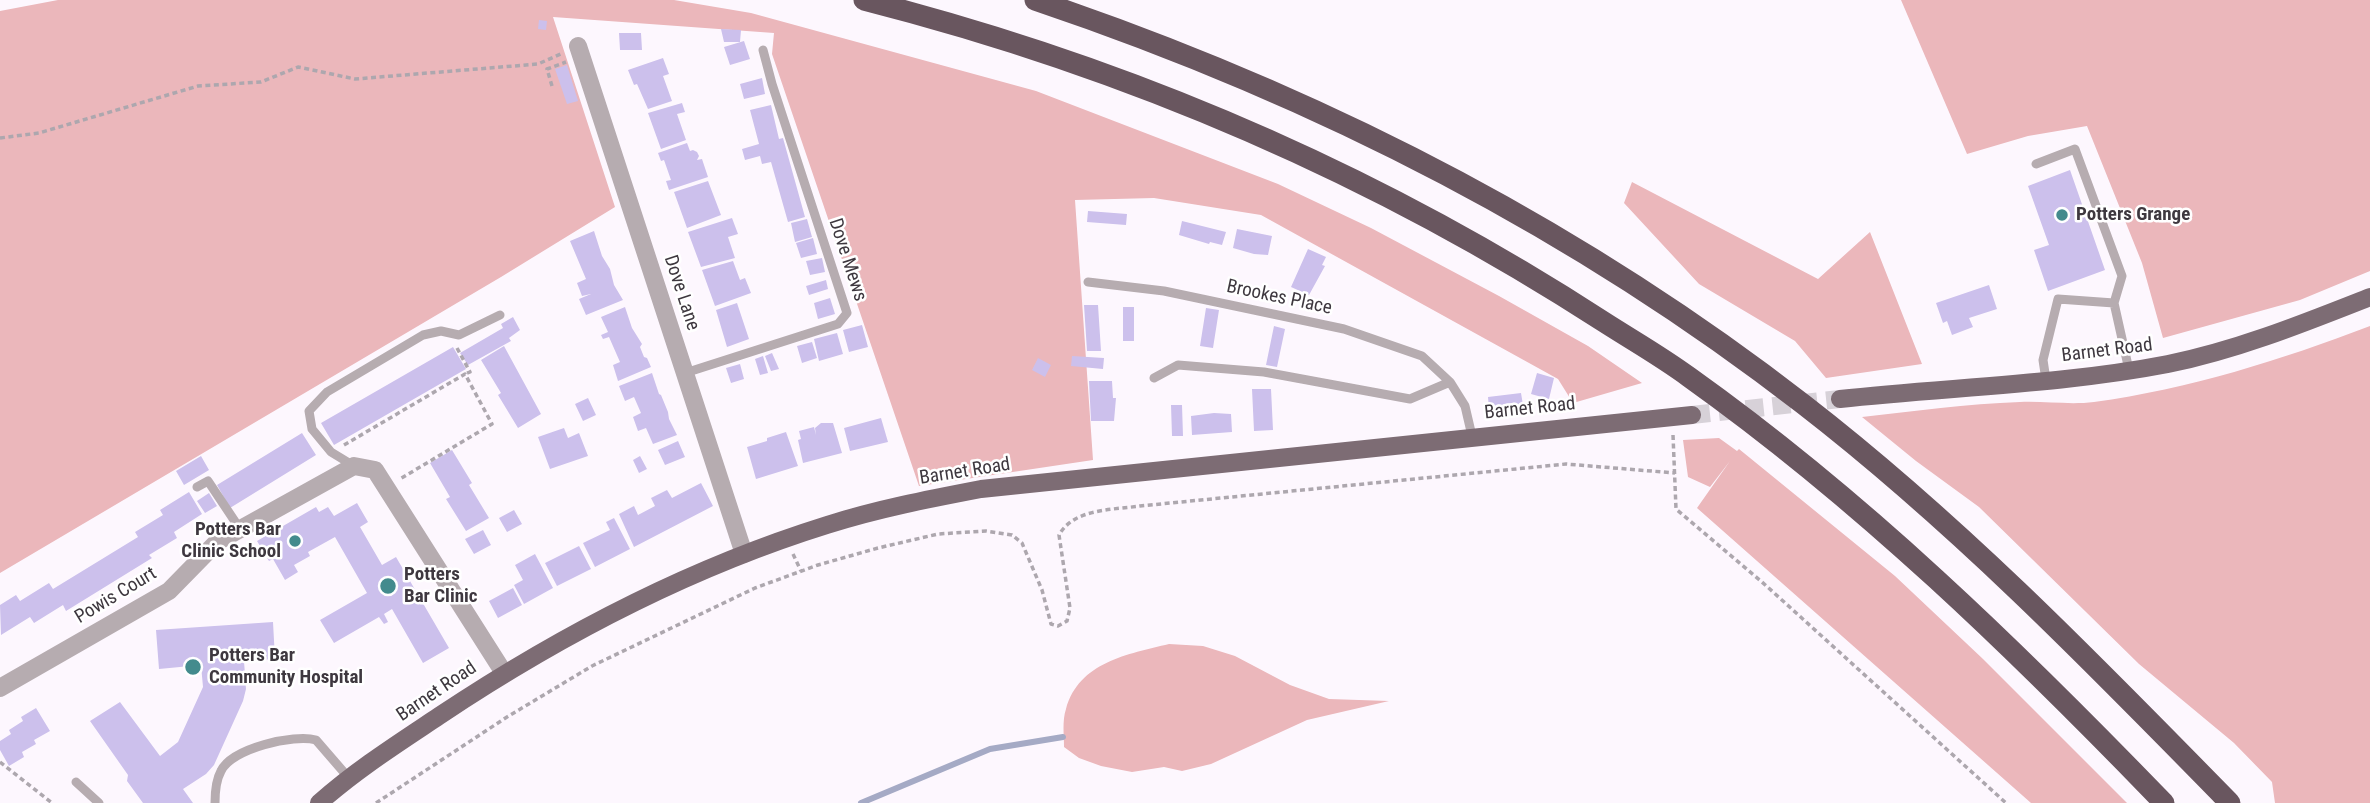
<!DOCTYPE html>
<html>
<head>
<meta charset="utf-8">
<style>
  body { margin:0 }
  canvas { display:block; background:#fdf7fe }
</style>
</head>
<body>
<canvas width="2370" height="803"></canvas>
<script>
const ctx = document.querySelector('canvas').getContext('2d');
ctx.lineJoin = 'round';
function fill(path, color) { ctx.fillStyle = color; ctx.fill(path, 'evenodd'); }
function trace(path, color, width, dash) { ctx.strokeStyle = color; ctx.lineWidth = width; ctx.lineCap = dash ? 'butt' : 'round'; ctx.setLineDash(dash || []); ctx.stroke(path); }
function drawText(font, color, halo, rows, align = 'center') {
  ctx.font = font + ' "Roboto Condensed",sans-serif'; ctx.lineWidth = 5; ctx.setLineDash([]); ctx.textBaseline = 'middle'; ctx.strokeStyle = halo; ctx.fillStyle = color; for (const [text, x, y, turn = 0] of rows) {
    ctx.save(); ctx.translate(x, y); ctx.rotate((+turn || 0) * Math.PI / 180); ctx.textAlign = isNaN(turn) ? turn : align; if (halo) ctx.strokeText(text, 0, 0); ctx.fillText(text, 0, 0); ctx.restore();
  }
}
fill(new Path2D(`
  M58 0H674L751 13 1036 91 1278 184 1371 228 1499 296 1588 346 1642 383 1573 403 1558 379 1261 215 1154 198 1075 200 1093 460 919 486 772 54 774 33 553 17 615 207 501 277 0 573V11Z
  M1901 0H2370V271L2300 300 2163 338 2142 263 2087 126 2028 136 1967 154Z
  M1632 182 1818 279 1870 232 1922 364 1826 378 1795 341 1699 284 1624 203Z
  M2370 326V803H2275L2272 782 2234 743 2139 664 1979 507 1916 461 1862 417C1914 411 1967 404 2020 402 2045 401 2070 405 2094 402 2189 389 2281 360 2370 326Z
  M1719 438 1737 451 1739 449 1895 576 1983 659 2127 803H2031L1697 508 1730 461 1710 487 1688 477 1683 440Z
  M1169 644 1203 646 1235 656 1290 685 1329 699 1389 701 1307 720 1211 764 1182 771 1164 767 1132 772 1101 766 1079 758 1064 747C1064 735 1062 721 1066 709 1079 662 1128 654 1169 644Z`), '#ebb7bb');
trace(new Path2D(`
  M861 803 990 749 1063 737`), '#a5aac5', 6);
fill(new Path2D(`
  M539 20 547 21 546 30 538 29Z
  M721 29 741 30 740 42H724Z
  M619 33H641L642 50H620Z
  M744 41 750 59 730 65 724 47Z
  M663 58 669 74 663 76 672 101 648 109 637 84 634 85 628 70Z
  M567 65 578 101 567 104 555 69Z
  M762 78 765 94 744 99 740 84Z
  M682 103 685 112 677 114 686 140 661 149 648 113Z
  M771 105 779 139 783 138 805 217 788 222 771 162 762 164 760 156 745 160 742 149 759 144 750 110Z
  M687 143 690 151 693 150 697 152 699 156 697 160 702 159 708 177 669 190 666 181 671 180 664 160 661 161 658 153Z
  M2070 170 2105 270 2048 291 2034 250 2049 245 2028 186Z
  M708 181 721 215 687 228 674 192Z
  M1088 211 1127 214 1126 225 1087 222Z
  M732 218 738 234 728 237 735 258 701 267 688 232Z
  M807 219 812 237 795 242 791 223Z
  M1182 221 1226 232 1222 245 1210 242 1209 244 1179 235Z
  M1237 229 1272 236 1268 255 1254 254 1233 248Z
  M594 231 602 256 610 269 614 285 623 300 586 315 579 299 591 294 582 296 577 283 586 279 570 241Z
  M813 238 817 254 801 258 796 243Z
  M1308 249 1326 257 1322 265 1325 266 1309 295 1291 287Z
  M822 258 825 272 810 275 806 261Z
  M733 261 740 280 745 278 751 293 715 306 702 270Z
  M826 280 828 289 809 295 806 286Z
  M1989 285 1997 309 1969 318 1973 327 1952 335 1947 321 1943 323 1936 303Z
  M830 298 835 314 818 319 814 303Z
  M737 303 749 339 727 347 716 310Z
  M1084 305H1098L1101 351H1087Z
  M625 307 632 328 642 344 640 347 644 357 647 358 651 367 618 381 613 365 620 362 609 337 603 339 601 335 608 332 601 317Z
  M1123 307H1134V341H1123Z
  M1206 308 1219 310 1213 348 1200 346Z
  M513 317 520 330 509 338 511 341 468 365 460 353 503 328 501 324Z
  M862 325 868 347 849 352 843 330Z
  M1274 326 1285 329 1277 367 1266 365Z
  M837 333 843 354 819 361 814 339Z
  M812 342 817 358 802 363 797 346Z
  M504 346 541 414 518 428 498 395 501 393 481 360Z
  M453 347 466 369 334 445 321 423Z
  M772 353 779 369 771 371 765 356Z
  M763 356 768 373 760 375 755 359Z
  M1072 356 1104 358 1103 369 1071 366Z
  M1038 358 1051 365 1045 377 1032 370Z
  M740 364 744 379 731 383 726 368Z
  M652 373 659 394 661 395 668 412 669 419 677 435 653 444 646 428 638 431 633 417 641 413 634 397 625 401 619 386Z
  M1537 373 1554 378 1549 399 1531 394Z
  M1089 381H1112L1113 398H1116L1114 421H1091Z
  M1252 389H1271L1273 430 1254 431Z
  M1521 393 1523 405 1489 409 1488 397Z
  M588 398 596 415 583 421 575 404Z
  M1171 405H1182L1183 436H1172Z
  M1214 413 1231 414 1232 432 1192 435 1191 416Z
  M881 418 888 442 850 451 844 428Z
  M821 423H833L842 453 803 463 798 440 801 439 799 431 814 427 816 435 815 428Z
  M564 428 568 438 579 433 588 456 550 469 538 437Z
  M786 432 798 466 756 479 747 447 767 441V438Z
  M302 433 316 455 230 508 217 485Z
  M678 441 685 457 665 465 658 450Z
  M452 450 472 483 469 485 489 518 466 531 446 499 450 497 430 463Z
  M201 456 209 470 184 485 176 471Z
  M640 456 647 469 639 473 633 460Z
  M701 483 713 506 634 547 619 514 634 506 638 515 655 506 651 498 667 490 672 498Z
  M189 492 202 514 174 532 177 538 149 555 152 558 66 611 63 605 34 623 30 617 1 635 0 605 16 595 20 601 49 583 53 589 138 537 135 532 163 515 160 510Z
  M209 493 217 506 205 513 197 501Z
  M357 503 368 522 360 527 382 565 396 557 449 648 423 663 392 609 384 614 388 622 384 624 379 617 334 643 320 620 367 593 335 537 308 552 310 556 294 565 298 572 285 580 273 559 269 561 257 541 316 507 319 512 328 507 334 516Z
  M514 510 522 524 507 532 499 518Z
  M614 518 630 549 595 567 583 543 610 530 606 522Z
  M483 530 491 545 474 554 465 539Z
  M579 546 591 569 557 586 545 563Z
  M535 554 553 588 524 604 514 585 523 580 515 565Z
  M513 588 522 605 498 618 489 601Z
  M273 622 275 659 244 661 246 689 243 701 214 765 206 774 183 789 193 803H143L127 781 128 775 90 721 120 702 160 756 178 742 203 687 201 665 159 669 156 630Z
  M36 708 50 731 34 740 36 744 22 752 24 757 9 766 0 750V741L11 734 9 730 23 721 21 717Z`), '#ccc0ec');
trace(new Path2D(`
  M1692 415 1840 399`), '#d7d1d8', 18, [18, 9]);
trace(new Path2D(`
  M552 86 547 69 566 62
  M0 138 39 133 198 86 261 82 298 67 355 79 538 64 563 53
  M457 348 470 372 465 374
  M1673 435 1676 509 1762 582 2006 803
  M344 445 465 374 492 424 400 479
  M793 554 801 571
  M0 762 52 803
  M376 803 507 717 592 666 755 588 818 565 878 548 938 534 986 531 1012 535 1022 543 1042 590 1051 624 1058 626 1067 621 1070 608 1059 535C1074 508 1113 510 1140 506L1566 464 1675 473`), '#ada7ae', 3.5, [5, 3.5]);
trace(new Path2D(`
  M2036 164 2075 149 2122 276 2114 303
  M1088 282 1164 291 1344 329 1422 356 1450 382 1465 406 1472 436
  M685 373 838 324 847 313 772 84 763 50
  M1154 378 1178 365 1264 372 1410 399 1450 382
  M2046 380 2043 360 2058 299 2114 303 2129 370
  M354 466 331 452 312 429 309 411 327 392 423 335 441 331 459 335 500 315
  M197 487 208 481 240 529
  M76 782 99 803
  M215 803C215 793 216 780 221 771 232 748 294 734 316 740L348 777`), '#b6acb0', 9);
trace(new Path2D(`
  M578 46 744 554
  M0 688 169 591 217 542 354 466 375 470 504 673`), '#b6acb0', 18);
trace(new Path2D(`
  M1840 399C1949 387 2060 385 2168 364 2237 350 2304 323 2370 297
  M319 803C356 770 397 744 439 716 559 636 689 568 827 525 877 509 929 499 981 489L1692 415`), '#7d6c74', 18);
trace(new Path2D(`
  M864 0C1127 67 1376 174 1604 322 1632 340 1662 357 1689 377 1863 501 2016 650 2164 803
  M1035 0C1311 93 1572 225 1803 404 1957 523 2094 664 2230 803`), '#69565f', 21);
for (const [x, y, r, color] of [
  [2062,215,7,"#438b8d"],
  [295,541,7,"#438b8d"],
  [388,586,9,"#438b8d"],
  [193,667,9,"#438b8d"]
]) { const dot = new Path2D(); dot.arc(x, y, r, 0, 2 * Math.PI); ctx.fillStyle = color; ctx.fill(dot); trace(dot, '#fff', 2.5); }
drawText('bold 19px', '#3e383f', '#fff', [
  ["Potters Grange",2076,215],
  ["Potters Bar",281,530,"right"],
  ["Clinic School",281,552,"right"],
  ["Potters",404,575],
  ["Bar Clinic",404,597],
  ["Potters Bar",209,656],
  ["Community Hospital",209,678]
], 'left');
drawText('19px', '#3e383f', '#fff', [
  ["Dove Mews",847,260,72],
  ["Dove Lane",681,293,72],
  ["Brookes Place",1279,298,12],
  ["Barnet Road",2107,351,-7],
  ["Barnet Road",1530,409,-6],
  ["Barnet Road",965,472,-9],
  ["Powis Court",116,596,-31],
  ["Barnet Road",437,692,-34]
]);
</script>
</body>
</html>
